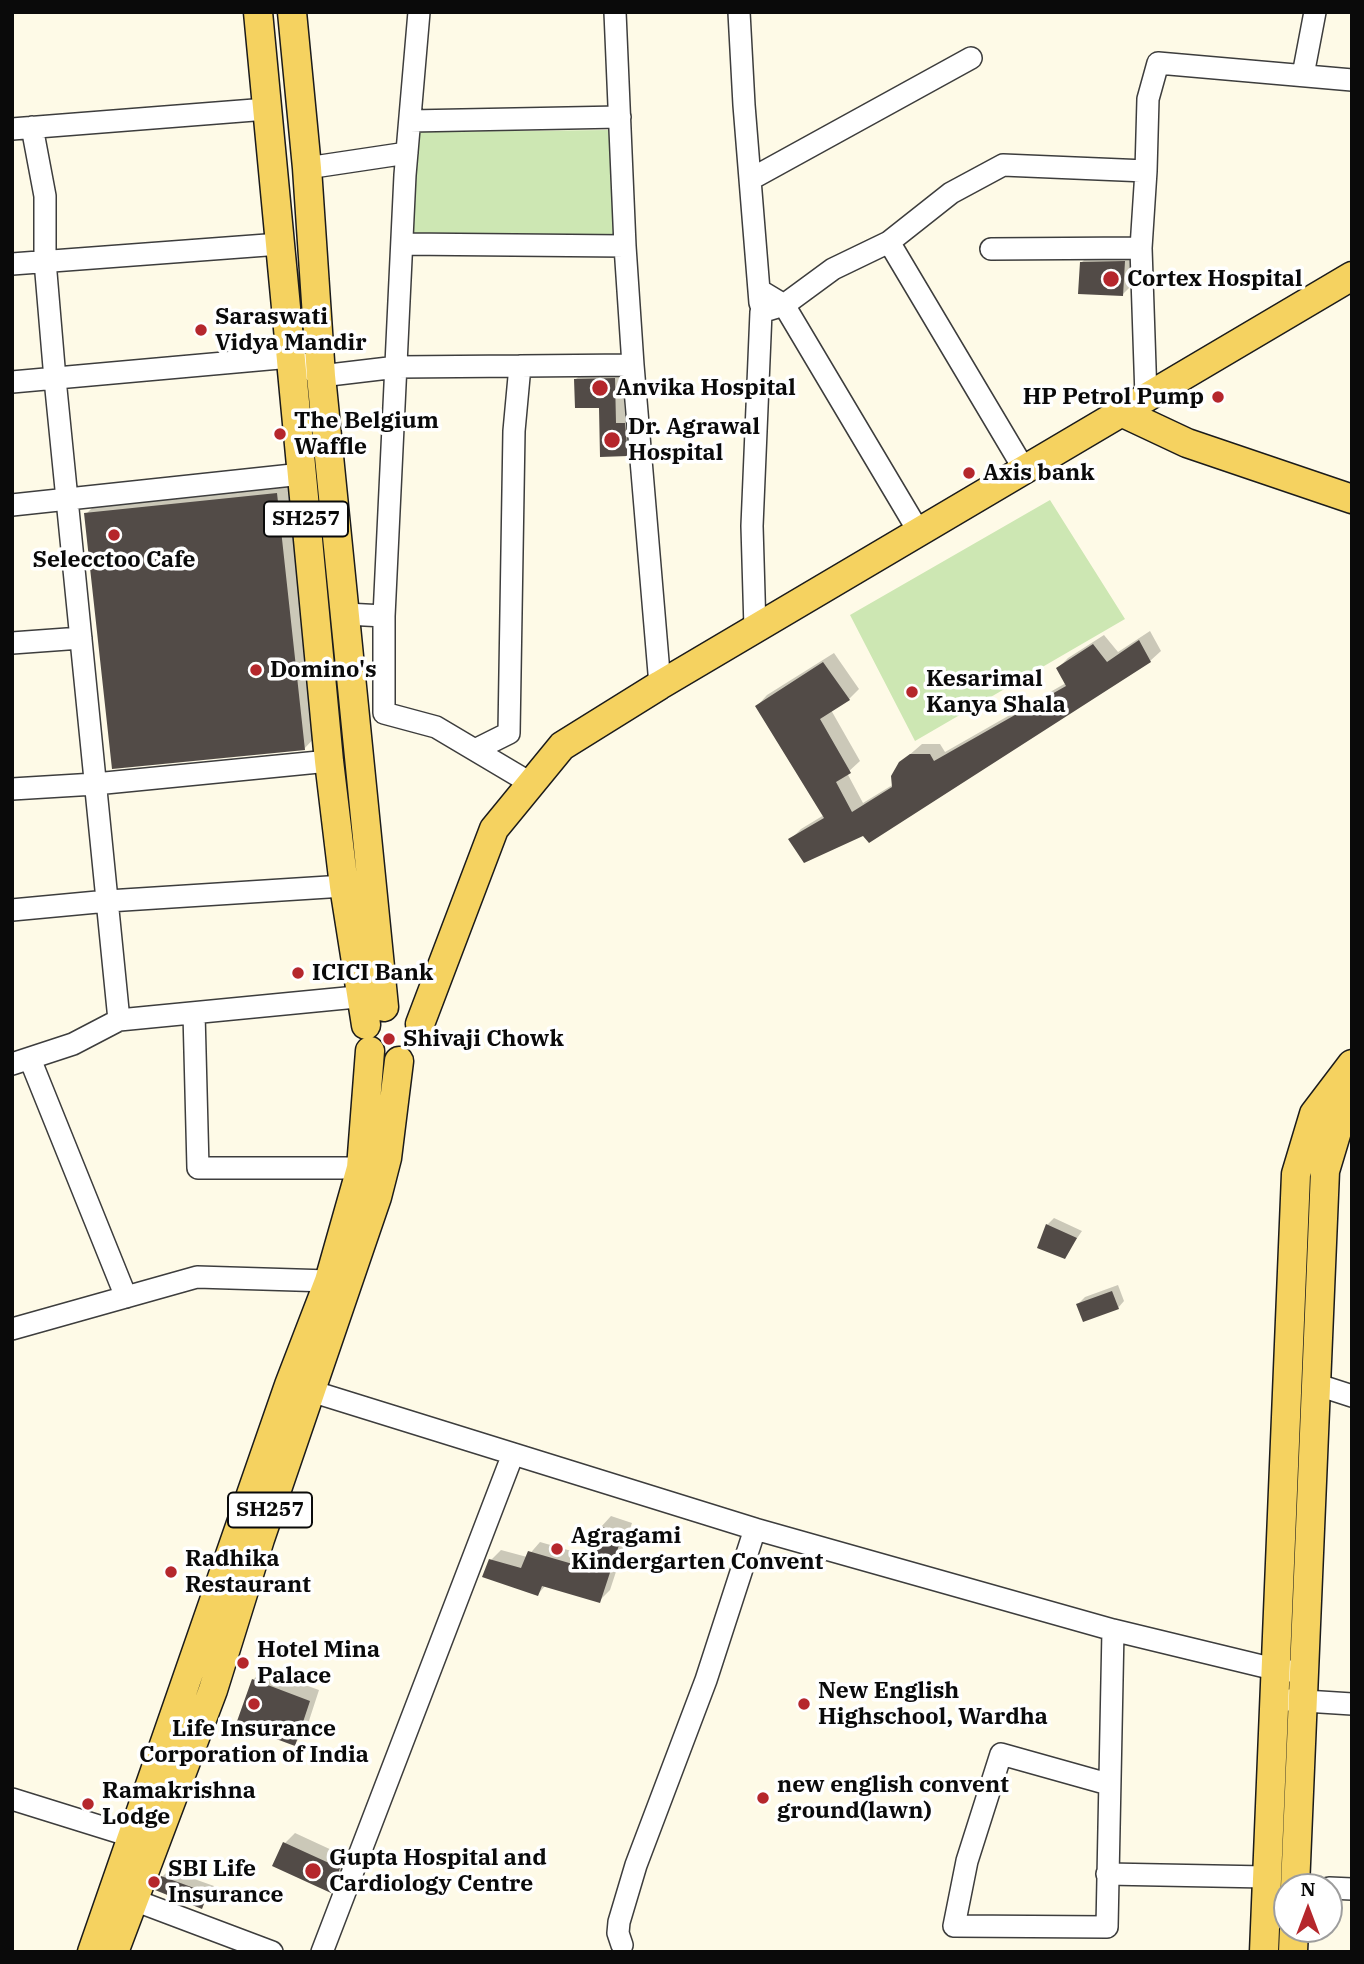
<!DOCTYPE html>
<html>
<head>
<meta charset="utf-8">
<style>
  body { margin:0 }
  #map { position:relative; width:1364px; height:1964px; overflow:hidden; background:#fefae7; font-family:"IBM Plex Serif",serif }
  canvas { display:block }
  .frame { position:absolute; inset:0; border:14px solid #0a0a0a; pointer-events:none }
  .north { position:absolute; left:1273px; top:1873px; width:70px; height:70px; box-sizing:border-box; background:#fff; border:2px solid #9d9d9d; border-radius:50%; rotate:0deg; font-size:19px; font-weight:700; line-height:28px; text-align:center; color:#0a0a0a }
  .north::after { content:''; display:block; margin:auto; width:24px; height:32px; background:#b5272c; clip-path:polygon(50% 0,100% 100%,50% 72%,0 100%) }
</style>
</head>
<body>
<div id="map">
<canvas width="1364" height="1964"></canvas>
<div class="frame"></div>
<div class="north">N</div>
</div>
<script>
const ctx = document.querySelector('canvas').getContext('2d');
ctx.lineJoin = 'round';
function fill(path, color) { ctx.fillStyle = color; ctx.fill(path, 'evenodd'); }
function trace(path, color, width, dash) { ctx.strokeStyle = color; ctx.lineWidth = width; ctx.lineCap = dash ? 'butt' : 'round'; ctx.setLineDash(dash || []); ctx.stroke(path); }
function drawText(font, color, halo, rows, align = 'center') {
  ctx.font = font + ' "IBM Plex Serif",serif'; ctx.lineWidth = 7; ctx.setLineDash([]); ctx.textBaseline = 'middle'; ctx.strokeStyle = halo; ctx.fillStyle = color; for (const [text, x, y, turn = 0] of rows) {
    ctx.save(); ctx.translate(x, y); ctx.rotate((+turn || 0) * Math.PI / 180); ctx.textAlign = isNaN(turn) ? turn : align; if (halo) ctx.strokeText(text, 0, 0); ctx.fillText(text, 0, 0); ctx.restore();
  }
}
fill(new Path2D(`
  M610 130 614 235H403L417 132Z
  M1050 500 1125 619 915 741 850 615Z`), '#cde7b3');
fill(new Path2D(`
  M1092 252H1135L1133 284 1123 294 1082 262Z
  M585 370H623L625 415H633L636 446 627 455 601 406 576 379Z
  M290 479 318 734 304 749 86 514 100 500Z
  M1150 631 1161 651 1150 661 863 834 791 839 801 829 824 815 757 706 767 695 834 653 859 689 849 699 831 710 860 761 847 773 863 803 894 784 900 763 922 744H940L945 752 1066 683 1058 668 1068 658 1104 635 1118 652Z
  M1054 1218 1082 1231 1064 1257 1047 1225Z
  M1118 1285 1124 1301 1118 1308 1078 1304 1085 1297Z
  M611 1516 632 1523 610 1590 599 1601 546 1585 538 1594 491 1560 501 1550 527 1557 540 1542 589 1556 601 1527Z
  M263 1670 319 1690 305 1733 294 1744 253 1680Z
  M295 1833 349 1858 341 1880 330 1891 285 1843Z
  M169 1870 214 1886 208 1900 201 1907 162 1877Z`), '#0003');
fill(new Path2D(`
  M1125 261 1123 296 1078 294 1080 262Z
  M615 378 616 423H625L628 456 600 457 599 408H575L574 379Z
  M277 493 305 750 112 769 84 513Z
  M1139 640 1151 662 869 843 863 836 804 863 788 839 824 818 755 706 823 662 850 700 820 719 851 773 836 782 852 812 892 787 891 776 899 762 910 754H930L934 761 1066 686 1056 668 1093 644 1107 662Z
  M1046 1224 1077 1238 1065 1259 1037 1248Z
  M1112 1291 1119 1309 1083 1322 1076 1304Z
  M599 1526 623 1533 600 1603 542 1586 538 1596 482 1577 489 1559 521 1568 528 1551 583 1567Z
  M252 1679 310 1701 295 1746 236 1724Z
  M283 1842 340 1868 331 1893 272 1866Z
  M161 1876 208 1893 202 1909 155 1890Z`), '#524b47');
const minor = new Path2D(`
  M419 12 405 175 384 616V713L436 727 532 784
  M615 12 625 246
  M739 12 744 105 760 303
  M1303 75 1315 12
  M410 121 620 117
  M32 127 45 196V261L55 379 119 1020 377 995
  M12 129 267 109
  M307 168 407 153
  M751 179 971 58
  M889 242 951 193 1003 165 1146 171 1148 99 1158 63 1352 80
  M402 244 625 246 633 365 520 366
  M991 249 1141 248
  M12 264 280 244
  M759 290 784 305 833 269 889 242 1024 469
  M633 365 660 685
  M12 382 291 357 321 376 397 367 520 366 514 431 509 733 475 750
  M1146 397 1141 248 1146 171
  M12 505 302 474
  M346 614 384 616
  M755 629 752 526 761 312 784 305 919 532
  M12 643 81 638
  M12 789 95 784 329 761
  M12 910 108 901 344 886
  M194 1013 198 1168H361
  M30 1059 126 1297
  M12 1064 73 1044 119 1020
  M12 1329 197 1277 329 1281
  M1315 1384 1352 1396
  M298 1387 755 1529 1113 1630 1274 1669 1289 1671
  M1289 1700 1352 1704
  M1108 1784 1001 1754 967 1861 954 1926 1107 1927 1113 1630
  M12 1799 134 1837
  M1107 1874 1266 1877
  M1329 1888 1352 1889
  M134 1900 272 1952
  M622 1945 618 1933 619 1922 636 1865 706 1680 755 1529
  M322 1952 513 1454`);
const major = new Path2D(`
  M258 12 329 761 344 886 366 1025
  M292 12 307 168 321 376 384 1007
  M1121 412 1187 443 1352 499
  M420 1024 494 829 562 746 660 685 1352 276
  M1295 1887 1325 1171 1343 1111 1352 1099
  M92 1952 289 1385 329 1281 361 1168 370 1051
  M114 1952 213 1690 260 1539 377 1197 387 1158 399 1061
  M1264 1952 1296 1174 1314 1114 1352 1064
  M1293 1952 1294 1929`);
trace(minor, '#3d3d3d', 24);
trace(major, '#1b1b1b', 31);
trace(minor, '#fff', 21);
trace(major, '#f5d260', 28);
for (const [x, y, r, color] of [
  [1111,279,9,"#b5272c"],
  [201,330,7,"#b5272c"],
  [600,388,9,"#b5272c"],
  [1218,397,7,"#b5272c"],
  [280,434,7,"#b5272c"],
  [612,440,9,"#b5272c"],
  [969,473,7,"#b5272c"],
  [114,535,7,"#b5272c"],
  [256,670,7,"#b5272c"],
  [912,692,7,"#b5272c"],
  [298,973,7,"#b5272c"],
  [389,1039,7,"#b5272c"],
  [557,1549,7,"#b5272c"],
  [171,1572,7,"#b5272c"],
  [243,1663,7,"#b5272c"],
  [254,1704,7,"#b5272c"],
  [804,1704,7,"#b5272c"],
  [763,1798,7,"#b5272c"],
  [88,1804,7,"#b5272c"],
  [313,1871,9,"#b5272c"],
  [154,1882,7,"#b5272c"]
]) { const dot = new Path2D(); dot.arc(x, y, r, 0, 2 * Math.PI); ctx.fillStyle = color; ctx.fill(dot); trace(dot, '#fff', 2.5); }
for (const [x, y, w] of [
  [306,519,84],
  [270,1510,84]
]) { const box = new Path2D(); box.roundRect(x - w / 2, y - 17.5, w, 35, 5); ctx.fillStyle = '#fff'; ctx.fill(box); trace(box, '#0a0a0a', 2); }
drawText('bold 21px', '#0a0a0a', null, [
  ["SH257",306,519],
  ["SH257",270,1510]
]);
drawText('bold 23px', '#0a0a0a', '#fff', [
  ["Cortex Hospital",1127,279],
  ["Saraswati",215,317],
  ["Vidya Mandir",215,343],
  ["Anvika Hospital",616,388],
  ["HP Petrol Pump",1204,397,"right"],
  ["The Belgium",294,421],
  ["Waffle",294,447],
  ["Dr. Agrawal",628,427],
  ["Hospital",628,453],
  ["Axis bank",983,473],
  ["Selecctoo Cafe",114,560,"center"],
  ["Domino's",270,670],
  ["Kesarimal",926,679],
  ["Kanya Shala",926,705],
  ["ICICI Bank",312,973],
  ["Shivaji Chowk",403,1039],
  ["Agragami",571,1536],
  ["Kindergarten Convent",571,1562],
  ["Radhika",185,1559],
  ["Restaurant",185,1585],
  ["Hotel Mina",257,1650],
  ["Palace",257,1676],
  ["New English",818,1691],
  ["Highschool, Wardha",818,1717],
  ["Life Insurance",254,1729,"center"],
  ["Corporation of India",254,1755,"center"],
  ["new english convent",777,1785],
  ["ground(lawn)",777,1811],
  ["Ramakrishna",102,1791],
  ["Lodge",102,1817],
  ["Gupta Hospital and",329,1858],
  ["Cardiology Centre",329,1884],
  ["SBI Life",168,1869],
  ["Insurance",168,1895]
], 'left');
</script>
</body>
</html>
